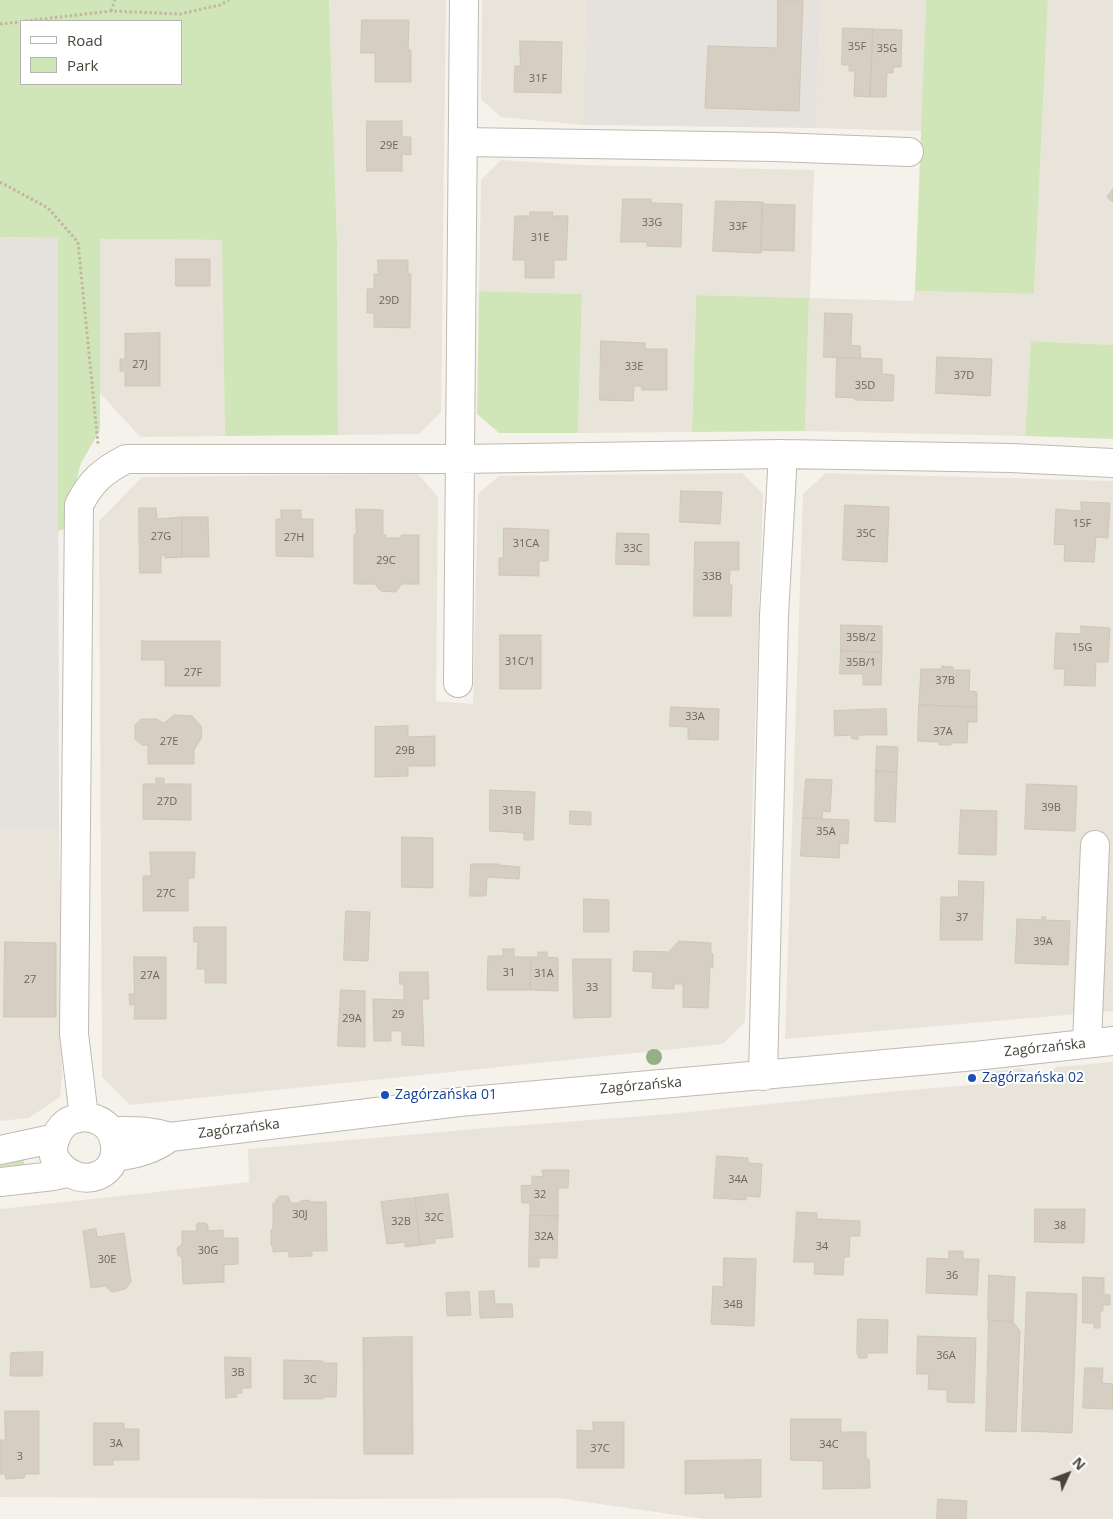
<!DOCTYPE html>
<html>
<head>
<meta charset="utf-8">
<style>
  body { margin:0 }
  #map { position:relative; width:1113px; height:1519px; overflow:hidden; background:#f5f2ec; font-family:"Open Sans",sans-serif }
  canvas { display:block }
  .legend { position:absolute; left:20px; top:20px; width:162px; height:65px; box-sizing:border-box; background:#fff; border:1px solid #b6b4b0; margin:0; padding:6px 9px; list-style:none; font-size:15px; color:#49433a }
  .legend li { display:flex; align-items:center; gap:10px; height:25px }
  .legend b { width:25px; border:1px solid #b6b4b0 }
  .north { position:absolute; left:1043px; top:1449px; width:50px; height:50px; -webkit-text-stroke:4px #fff; paint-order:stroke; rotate:47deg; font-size:14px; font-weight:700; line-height:20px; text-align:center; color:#49433a }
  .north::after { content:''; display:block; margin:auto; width:18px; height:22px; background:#49433a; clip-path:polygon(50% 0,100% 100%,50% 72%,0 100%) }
</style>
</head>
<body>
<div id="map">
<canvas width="1113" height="1519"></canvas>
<ul class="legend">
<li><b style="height:6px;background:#fff"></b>Road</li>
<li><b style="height:14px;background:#d1e6b8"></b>Park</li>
</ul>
<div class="north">N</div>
</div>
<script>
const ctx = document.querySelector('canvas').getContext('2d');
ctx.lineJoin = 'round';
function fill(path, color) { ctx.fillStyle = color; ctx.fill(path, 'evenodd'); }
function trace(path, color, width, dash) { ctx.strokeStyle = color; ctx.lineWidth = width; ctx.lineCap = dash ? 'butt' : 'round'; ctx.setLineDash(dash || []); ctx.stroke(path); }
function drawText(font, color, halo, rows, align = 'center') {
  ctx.font = font + ' "Open Sans",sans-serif'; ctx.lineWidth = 4; ctx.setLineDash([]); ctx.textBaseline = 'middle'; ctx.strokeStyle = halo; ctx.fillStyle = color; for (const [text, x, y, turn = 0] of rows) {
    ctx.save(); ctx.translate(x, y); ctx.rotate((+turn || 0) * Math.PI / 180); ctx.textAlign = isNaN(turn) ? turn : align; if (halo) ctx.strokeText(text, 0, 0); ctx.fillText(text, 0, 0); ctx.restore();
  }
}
fill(new Path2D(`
  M329 0H446L441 412 419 434 338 435 337 240Z
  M482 0H586L583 125 501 117 481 99Z
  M821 0H926L922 131 816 128Z
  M1048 0H1113V345L1031 341 1025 436 805 431 809 298 696 295 692 432 578 433 582 294 479 291 481 180 501 160 583 165 814 170 810 298 913 301 915 291 1034 294Z
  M99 239 223 240 225 436 140 437 100 393Z
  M742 473 763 494 745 1022 723 1044 130 1105 102 1077 99 521 142 477 418 474 438 497 436 701 473 704 478 494 499 476Z
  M826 473 1113 481V1011L785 1039 803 494Z
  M59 829 62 1076 60 1097 29 1118 0 1121V830Z
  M1113 1062V1519H705L558 1498 345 1499 0 1497V1209L249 1182 248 1149 486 1128 669 1114 897 1091 996 1083 995 1072 1022 1068 1027 1074 1050 1073 1056 1067Z`), '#e9e4da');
fill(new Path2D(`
  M586 0H821L816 128 583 125Z
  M0 237 58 238 59 829 0 830Z`), '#e5e1dd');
fill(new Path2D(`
  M0 0H329L337 240 338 435 225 436 222 240 100 239V430L81 463 70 504 69 528 58 531V238L0 237ZM21 21H181V84H21Z
  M926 0H1048L1034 294 915 291Z
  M479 291 582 294 578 433H499L477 414Z
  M696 295 809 298 805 431 692 432Z
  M1031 341 1113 345V439L1025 436Z
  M23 1158 26 1172 0 1174V1163Z`), '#d1e6b8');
const building = new Path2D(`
  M778 0H803L799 111 705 108 708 46 777 48Z
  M362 20H409L408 50H411V82H375V53H361Z
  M843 28 873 29 870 97 854 96 855 71H849V65H842Z
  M873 29 902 30 901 67H893V73H887L886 97H870Z
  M520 41 562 42 561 93 514 92 515 66H520Z
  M367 121H402V137H411V155L402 154V171H367Z
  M1113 189V202L1107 197Z
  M623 199H651V203L682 204 681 247 647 246V242H621Z
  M716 201 763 202 761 253 713 251Z
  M762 204 795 205 794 251 761 250Z
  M530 212H553L552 216H568L566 260H554V278H525V260H513L515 216H530Z
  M176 259H210V286H176Z
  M378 260H408V274H411L410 328 374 327V313H367V289H374V274H378Z
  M825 313 852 314 851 345 860 346 861 359 824 357Z
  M160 333V386H125V371H120V359H125V334Z
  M601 341 645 343V349H667V390H642L641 386H634L633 401 600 400Z
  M837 357 882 359V374L894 375 893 401 855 400V398L836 397Z
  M937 357 992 359 990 396 936 393Z
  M681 491 722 492 720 524 680 522Z
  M1081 502 1110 503 1108 538 1096 537 1094 562 1064 561 1065 545 1054 544 1056 509 1081 511Z
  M845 505 889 507 887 562 843 560Z
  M139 508H156L157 519 182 517V557L165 558V555H161V573H140Z
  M356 509 383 510V535H386L385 538H402L401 535H419V584H402L396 592 381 591 375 584H354V535L356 534Z
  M281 510H301V519H313V557L276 556V519H281Z
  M182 517H208L209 557H182Z
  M504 528 549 530 548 561H539V576L499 575V558H503Z
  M617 533 649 534V565L616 564Z
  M695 542H739V570H730L729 585H732L731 616H694Z
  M841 625 882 626V652L841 651Z
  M1081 626 1110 628 1108 662H1096L1095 686 1064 685 1065 669H1054L1056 633 1081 634Z
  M500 635H541V689H500Z
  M142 641H220V686H165V660H142Z
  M841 651 882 652 881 685H863V674H840Z
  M942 666 953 667 954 670H970L969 691 977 692V707L919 705 921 669H942Z
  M919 705 977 707V722H968L967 743H951V745H939V742L918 741Z
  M671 707 719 709 718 740 688 739V727L670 726Z
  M886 709 887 735H858V739H852L851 735 835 736 834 711Z
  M174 715 192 716 201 726 202 737 194 750V764H148V745H142L135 739V725L141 719H156L164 723Z
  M408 726V737L435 736V766H408V776L375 777V727Z
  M877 746 898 747 897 772 876 771Z
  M876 771 897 772 895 822 875 821Z
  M156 778H164V784H191V820L143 819V784H156Z
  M806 779 832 780 830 812 823 811 822 818H803Z
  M1027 784 1077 786 1075 831 1025 829Z
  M490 790 535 792 533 840H524V833L490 831Z
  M961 810 997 811 996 855 959 854Z
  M570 811 591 812V825L570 824Z
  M803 818 849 820 848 844 840 843 839 858 801 856Z
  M402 837 433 838V888L402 887Z
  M150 852H195L194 878H188V911H143V876H151Z
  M471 864H499V865L520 867 519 879 487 877 486 896H470Z
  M959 881 984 882 982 940H940L941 897H958Z
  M584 899 609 900V932H584Z
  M346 911 370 912 368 961 344 960Z
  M1042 917H1046L1045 920 1070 921 1068 965 1015 963 1017 919 1042 920Z
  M194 927H226V984L225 983H205V969H197L198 942H194Z
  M679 941 711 943V953L713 954V968L710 967 708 1008 683 1007V984H674V989L652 988 653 972 633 971 634 951 669 952Z
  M5 942 56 943V1017H4Z
  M503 949H514V957H531L530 990H487L488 956H503Z
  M538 952H547V957L558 958V991L530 990 531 957H538Z
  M134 957H166V1019H134L135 1004 130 1005 129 994H134Z
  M573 959H611V1017L574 1018Z
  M400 972H428L429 999H422L424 1046 402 1045V1031H391V1041H374L373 999 404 1000V984H400Z
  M341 990 365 991V1047L338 1046Z
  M717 1156 748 1158V1163L762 1164 760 1197 746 1196V1200L714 1198Z
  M542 1170H569L568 1188H558V1216L530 1215V1203H522L521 1186 532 1185V1176L543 1177Z
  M448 1194 453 1237 435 1239V1243L420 1245 415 1198Z
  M280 1196H288L291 1203H299L301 1201 309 1200 311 1202H326L327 1251H312V1256L289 1257V1251L273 1252V1247L271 1245V1230L273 1228V1203H276V1200Z
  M415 1198 420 1245 405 1247V1242L387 1244 381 1202Z
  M1035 1209H1085L1084 1243 1035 1242Z
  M797 1212 817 1213V1219L860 1221V1236H850L849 1257H844L843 1275 814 1274 815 1262H794Z
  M530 1215 558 1216 557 1258H539V1267H529Z
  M198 1223H206L208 1225V1231L223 1230V1238H238V1264L224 1265V1282L183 1284 182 1258 178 1255 177 1248 182 1244V1231H197L196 1225Z
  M96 1229 97 1237 124 1233 131 1282 125 1289 112 1292 105 1286 91 1288 83 1231Z
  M949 1251H963V1259H979L977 1295 926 1293 927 1258 949 1259Z
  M724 1258 756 1259 754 1326 711 1324 713 1286 723 1287Z
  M989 1275 1015 1277 1013 1322 988 1320Z
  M1083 1277 1104 1278V1294L1110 1295V1305H1103V1311H1100V1328H1094V1323H1083Z
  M494 1291 495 1304H512L513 1317 480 1318 479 1292Z
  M469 1292 471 1315 447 1316 446 1293Z
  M1027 1292 1077 1294 1072 1433 1022 1431Z
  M858 1319 888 1320 887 1353H867V1358H859L857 1353Z
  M989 1321 1013 1322 1020 1331 1016 1432 986 1431Z
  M918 1336 976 1338 974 1403 947 1402V1390L928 1389 929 1374H917Z
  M412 1337 413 1454H364L363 1338Z
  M43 1352 42 1376H10L11 1353Z
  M225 1357 251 1358V1388H242V1393H237V1397L226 1398Z
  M284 1360 323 1361V1363H337L336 1397H323V1399H284Z
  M1085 1368H1103L1102 1383 1113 1384V1409L1083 1408Z
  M5 1411H39V1474H25L24 1478 6 1479 5 1474H0V1440H5Z
  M791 1419H841V1432H866V1459H869L870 1488 823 1489V1461L791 1460Z
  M593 1422H624V1468H577V1430L593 1431Z
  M94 1423H124V1429H139V1460H113V1465H94Z
  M761 1460V1497L725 1498V1493L685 1494V1461Z
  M938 1499 967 1501 966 1519H937Z`);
fill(building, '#d6cec2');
trace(building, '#d0c6b5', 1);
const minor = new Path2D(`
  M463 142 775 147 909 152
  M458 683 464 0
  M1087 1043 1095 845
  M763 1076 774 616 783 454
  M84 1117 74 1034 79 505C91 481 103 471 126 459H459L783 454 1011 458 1113 463
  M84 1117C97 1118 109 1123 113 1137 126 1175 79 1194 56 1160 49 1149 56 1131 66 1123 71 1119 78 1118 84 1117Z
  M112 1131C134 1131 149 1130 170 1137L459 1102 975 1056 1113 1041
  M0 1150 56 1138
  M115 1157C135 1154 154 1150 170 1137
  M0 1182 53 1176 67 1173`);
trace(minor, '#c0baaf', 30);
trace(new Path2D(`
  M111 11 115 0
  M25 21 111 11 180 14 220 5 229 0
  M0 24 21 22
  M0 182 48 208 78 242 98 444`), '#c1b6a1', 3, [2.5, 2.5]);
trace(minor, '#fff', 28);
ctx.fillStyle = '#97af84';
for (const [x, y] of [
  [654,1057]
]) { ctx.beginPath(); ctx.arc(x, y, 8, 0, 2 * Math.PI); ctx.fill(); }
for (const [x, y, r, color] of [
  [972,1078,5,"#1a4fb4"],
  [385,1095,5,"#1a4fb4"]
]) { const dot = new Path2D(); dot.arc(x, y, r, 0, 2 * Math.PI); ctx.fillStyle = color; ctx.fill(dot); trace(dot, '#fff', 2); }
drawText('11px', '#6c665c', null, [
  ["35F",857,47],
  ["35G",887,49],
  ["31F",538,79],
  ["29E",389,146],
  ["33G",652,223],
  ["33F",738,227],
  ["31E",540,238],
  ["29D",389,301],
  ["27J",140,365],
  ["33E",634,367],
  ["37D",964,376],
  ["35D",865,386],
  ["15F",1082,524],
  ["35C",866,534],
  ["27G",161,537],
  ["27H",294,538],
  ["31CA",526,544],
  ["33C",633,549],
  ["29C",386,561],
  ["33B",712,577],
  ["35B/2",861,638],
  ["15G",1082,648],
  ["31C/1",520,662],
  ["35B/1",861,663],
  ["27F",193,673],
  ["37B",945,681],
  ["33A",695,717],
  ["37A",943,732],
  ["27E",169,742],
  ["29B",405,751],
  ["27D",167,802],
  ["39B",1051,808],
  ["31B",512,811],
  ["35A",826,832],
  ["27C",166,894],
  ["37",962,918],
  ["39A",1043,942],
  ["31",509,973],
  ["31A",544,974],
  ["27A",150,976],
  ["27",30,980],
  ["33",592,988],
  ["29",398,1015],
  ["29A",352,1019],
  ["34A",738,1180],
  ["32",540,1195],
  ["30J",300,1215],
  ["32C",434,1218],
  ["32B",401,1222],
  ["38",1060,1226],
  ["32A",544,1237],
  ["34",822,1247],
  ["30G",208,1251],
  ["30E",107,1260],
  ["36",952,1276],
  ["34B",733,1305],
  ["36A",946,1356],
  ["3B",238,1373],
  ["3C",310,1380],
  ["3A",116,1444],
  ["34C",829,1445],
  ["37C",600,1449],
  ["3",20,1457]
]);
drawText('14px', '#49433a', '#fff', [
  ["Zagórzańska",1045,1048,-6],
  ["Zagórzańska",641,1086,-5],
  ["Zagórzańska",239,1129,-7]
]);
drawText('14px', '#164399', '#fff', [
  ["Zagórzańska 02",982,1078],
  ["Zagórzańska 01",395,1095]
], 'left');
</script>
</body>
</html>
